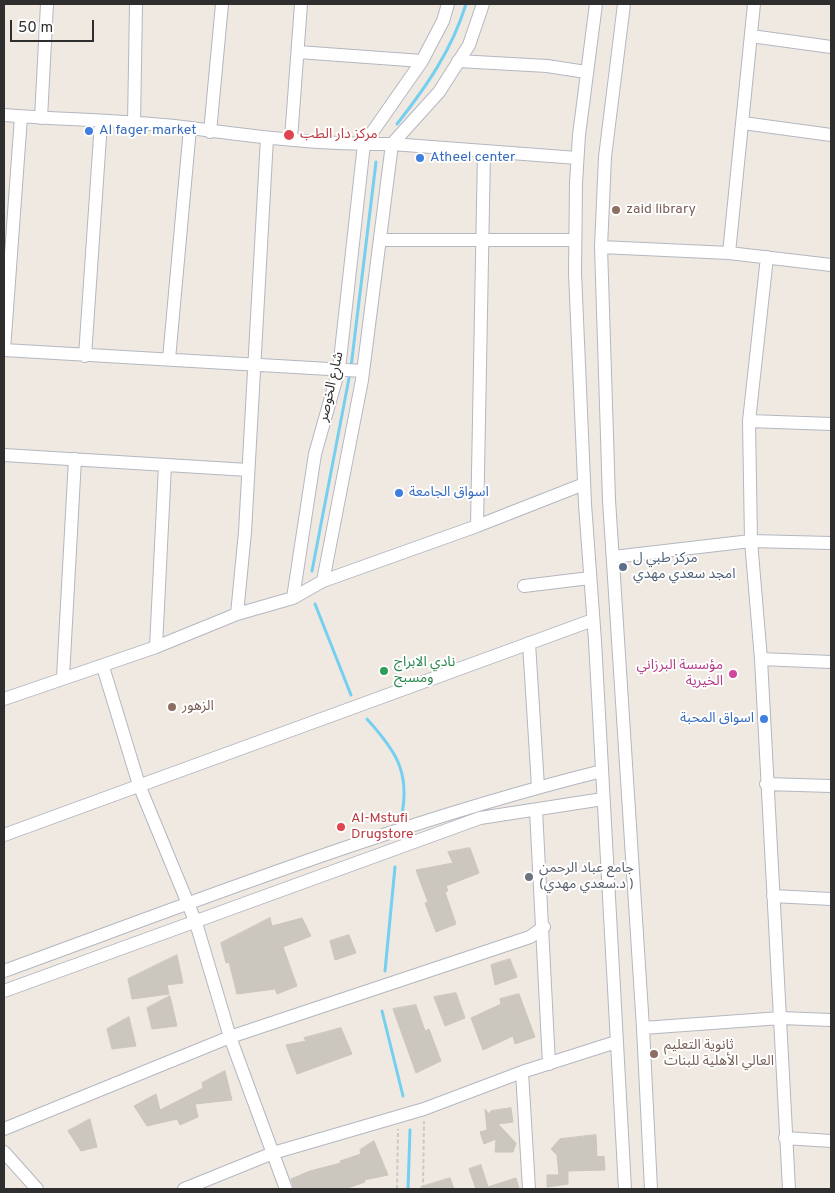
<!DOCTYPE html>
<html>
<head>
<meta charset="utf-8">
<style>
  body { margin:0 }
  #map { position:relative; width:835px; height:1193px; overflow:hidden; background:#efe9e1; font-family:Overpass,sans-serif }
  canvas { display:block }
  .frame { position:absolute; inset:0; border:5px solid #2e2e2e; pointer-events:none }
  .scale { position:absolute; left:10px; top:20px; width:84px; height:22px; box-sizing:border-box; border:2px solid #2e2e2e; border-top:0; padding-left:6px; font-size:15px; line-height:18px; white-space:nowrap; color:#2e2e2e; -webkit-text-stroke:4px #fff; paint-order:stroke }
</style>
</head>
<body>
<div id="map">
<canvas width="835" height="1193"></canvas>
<div class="frame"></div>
<div class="scale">50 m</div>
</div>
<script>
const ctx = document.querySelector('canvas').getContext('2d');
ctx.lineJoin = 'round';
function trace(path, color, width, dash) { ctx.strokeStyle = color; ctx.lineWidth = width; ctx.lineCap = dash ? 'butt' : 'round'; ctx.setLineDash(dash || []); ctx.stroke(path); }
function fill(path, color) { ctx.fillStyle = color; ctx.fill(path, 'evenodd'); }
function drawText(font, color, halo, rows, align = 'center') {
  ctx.font = font + ' Overpass,"Noto Sans Arabic",sans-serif'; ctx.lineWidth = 4; ctx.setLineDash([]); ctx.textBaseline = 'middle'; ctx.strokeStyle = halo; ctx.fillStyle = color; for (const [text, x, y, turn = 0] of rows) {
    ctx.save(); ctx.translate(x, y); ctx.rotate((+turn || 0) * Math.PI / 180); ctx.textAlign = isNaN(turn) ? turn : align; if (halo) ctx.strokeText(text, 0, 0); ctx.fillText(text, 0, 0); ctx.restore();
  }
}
trace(new Path2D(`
  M397 124C426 87 452 50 466 4
  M351 367 376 162
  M312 571 350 373
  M315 604 351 695
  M367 719C395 750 410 771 402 814
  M385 971 395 867
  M382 1011 403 1096
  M408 1189 410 1130`), '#75cff0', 3);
const building = new Path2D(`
  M470 848 479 873 446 886 448 891 445 892 456 924 436 932 425 903 428 902 416 870 453 863 448 852Z
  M270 918 272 926 302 918 311 936 283 947 297 986 277 994 275 989 237 994 229 962 226 963 221 943Z
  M349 935 356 953 335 960 330 941Z
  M177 955 183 983 167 985 169 994 132 999 128 979Z
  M510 959 517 977 495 985 491 965Z
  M456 993 465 1018 445 1026 434 997Z
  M519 994 535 1037 515 1044 513 1036 483 1050 471 1018 501 1004 500 999Z
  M170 996 177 1026 152 1029 147 1008Z
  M416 1005 425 1031 429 1029 441 1061 416 1073 393 1009Z
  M129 1017 136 1046 112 1049 107 1029Z
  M341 1028 352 1054 297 1074 286 1045 306 1041 304 1038Z
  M225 1071 232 1100 195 1104 198 1117 180 1125 177 1119 147 1126 134 1106 156 1094 160 1110 203 1088 202 1083Z
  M511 1108 513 1122 498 1124 516 1143 513 1152H495L496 1139 484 1144 480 1132 487 1130 485 1109 489 1114 491 1111Z
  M90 1119 97 1147 81 1151 68 1131Z
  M596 1135 597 1157 604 1156 605 1170 568 1171V1184L547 1187V1175H559L557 1155 551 1149 560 1139Z
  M374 1141 388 1175 364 1180 365 1182 345 1189H294L291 1179 310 1171 341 1163 340 1161 361 1154 360 1150Z
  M481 1165 488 1187 516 1178 519 1189H476L469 1169Z
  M450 1178 454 1189H421V1187Z`);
fill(building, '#cbc7bf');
trace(building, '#cbc5ba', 1);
const minor = new Path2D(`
  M596 4 579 135 576 183 575 273 585 504 595 641 625 1189
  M624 4 605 157 601 247 609 500 643 1028 651 1189
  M751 36 831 47
  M298 52 422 61
  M458 61 547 66 586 72
  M4 115C66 120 129 120 191 128 257 137 325 145 392 144L577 158
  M21 117 4 350 363 371
  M41 118 47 4
  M743 123 831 135
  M134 124 136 4
  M210 132 222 4
  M291 139 301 4
  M380 240H575
  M601 247 729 253 831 265
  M729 253 754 4
  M767 257 749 421 751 541 761 659 789 1189
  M85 356 101 122
  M169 359 190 128
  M749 421 831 424
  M4 455 248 470
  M477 526 484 152
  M613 557 751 541 831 543
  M323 581 362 380 392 144 439 92 469 45 483 4
  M524 586 590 578
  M293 598 315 454 339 369 364 144 422 61 443 21 448 4
  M237 614 245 532 267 138
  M529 643 538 787
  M156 647 165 465
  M761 659 831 662
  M103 667 139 785 196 923 230 1037 286 1189
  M63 677 75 459
  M4 699 156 647 237 614 293 598 323 581 477 526 584 484
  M766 784 831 786
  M536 810 549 1064
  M4 835 593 620
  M773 896 831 899
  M4 971C202 899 397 822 602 771
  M4 991 480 818 603 799
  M643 1028 781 1018 831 1020
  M522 1072 529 1189
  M4 1129 230 1037 530 937 544 927
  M785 1138 831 1141
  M4 1152 37 1189
  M184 1189 273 1153 424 1109 522 1072 616 1042`);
trace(minor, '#b4b7c1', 14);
trace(new Path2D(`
  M397 1189 398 1129
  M423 1189 424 1121`), '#c9c9c9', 2, [4, 2.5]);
trace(minor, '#fff', 12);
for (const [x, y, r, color] of [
  [89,131,5,"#3f7fe0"],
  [289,135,6,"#e0444e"],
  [420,158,5,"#3f7fe0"],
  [616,210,5,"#8d6e63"],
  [399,493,5,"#3f7fe0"],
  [623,567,5,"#5c6f8a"],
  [384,671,5,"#2e9e5b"],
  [733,674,5,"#d1479c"],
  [172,707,5,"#8d6e63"],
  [764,719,5,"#3f7fe0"],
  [341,827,5,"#e0444e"],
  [529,877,5,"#6b7280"],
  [654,1054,5,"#8d6e63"]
]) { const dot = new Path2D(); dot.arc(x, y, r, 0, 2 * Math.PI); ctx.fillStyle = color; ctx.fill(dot); trace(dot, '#fff', 2); }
drawText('14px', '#366cbe', '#fff', [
  ["Al fager market",99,131],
  ["Atheel center",430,158],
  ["اسواق الجامعة",409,493],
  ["اسواق المحبة",754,719,"right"]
], 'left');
drawText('14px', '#be3a42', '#fff', [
  ["مركز دار الطب",300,135],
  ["Al-Mstufi",351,819],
  ["Drugstore",351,835]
], 'left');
drawText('14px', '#785e54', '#fff', [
  ["zaid library",626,210],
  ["الزهور",182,707],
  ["ثانوية التعليم",664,1046],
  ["العالي الأهلية للبنات",664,1062]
], 'left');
drawText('14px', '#2e2e2e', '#fff', [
  ["شارع الخوصر",332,387,-77]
]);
drawText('14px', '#4e5e75', '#fff', [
  ["مركز طبي ل",633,559],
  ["امجد سعدي مهدي",633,575]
], 'left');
drawText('14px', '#27864d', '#fff', [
  ["نادي الابراج",394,663],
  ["ومسبح",394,679]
], 'left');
drawText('14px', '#b23c85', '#fff', [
  ["مؤسسة البرزاني",723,666],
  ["الخيرية",723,682]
], 'right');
drawText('14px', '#5b616d', '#fff', [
  ["جامع عباد الرحمن",539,869],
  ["(د.سعدي مهدي )",539,885]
], 'left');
</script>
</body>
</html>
